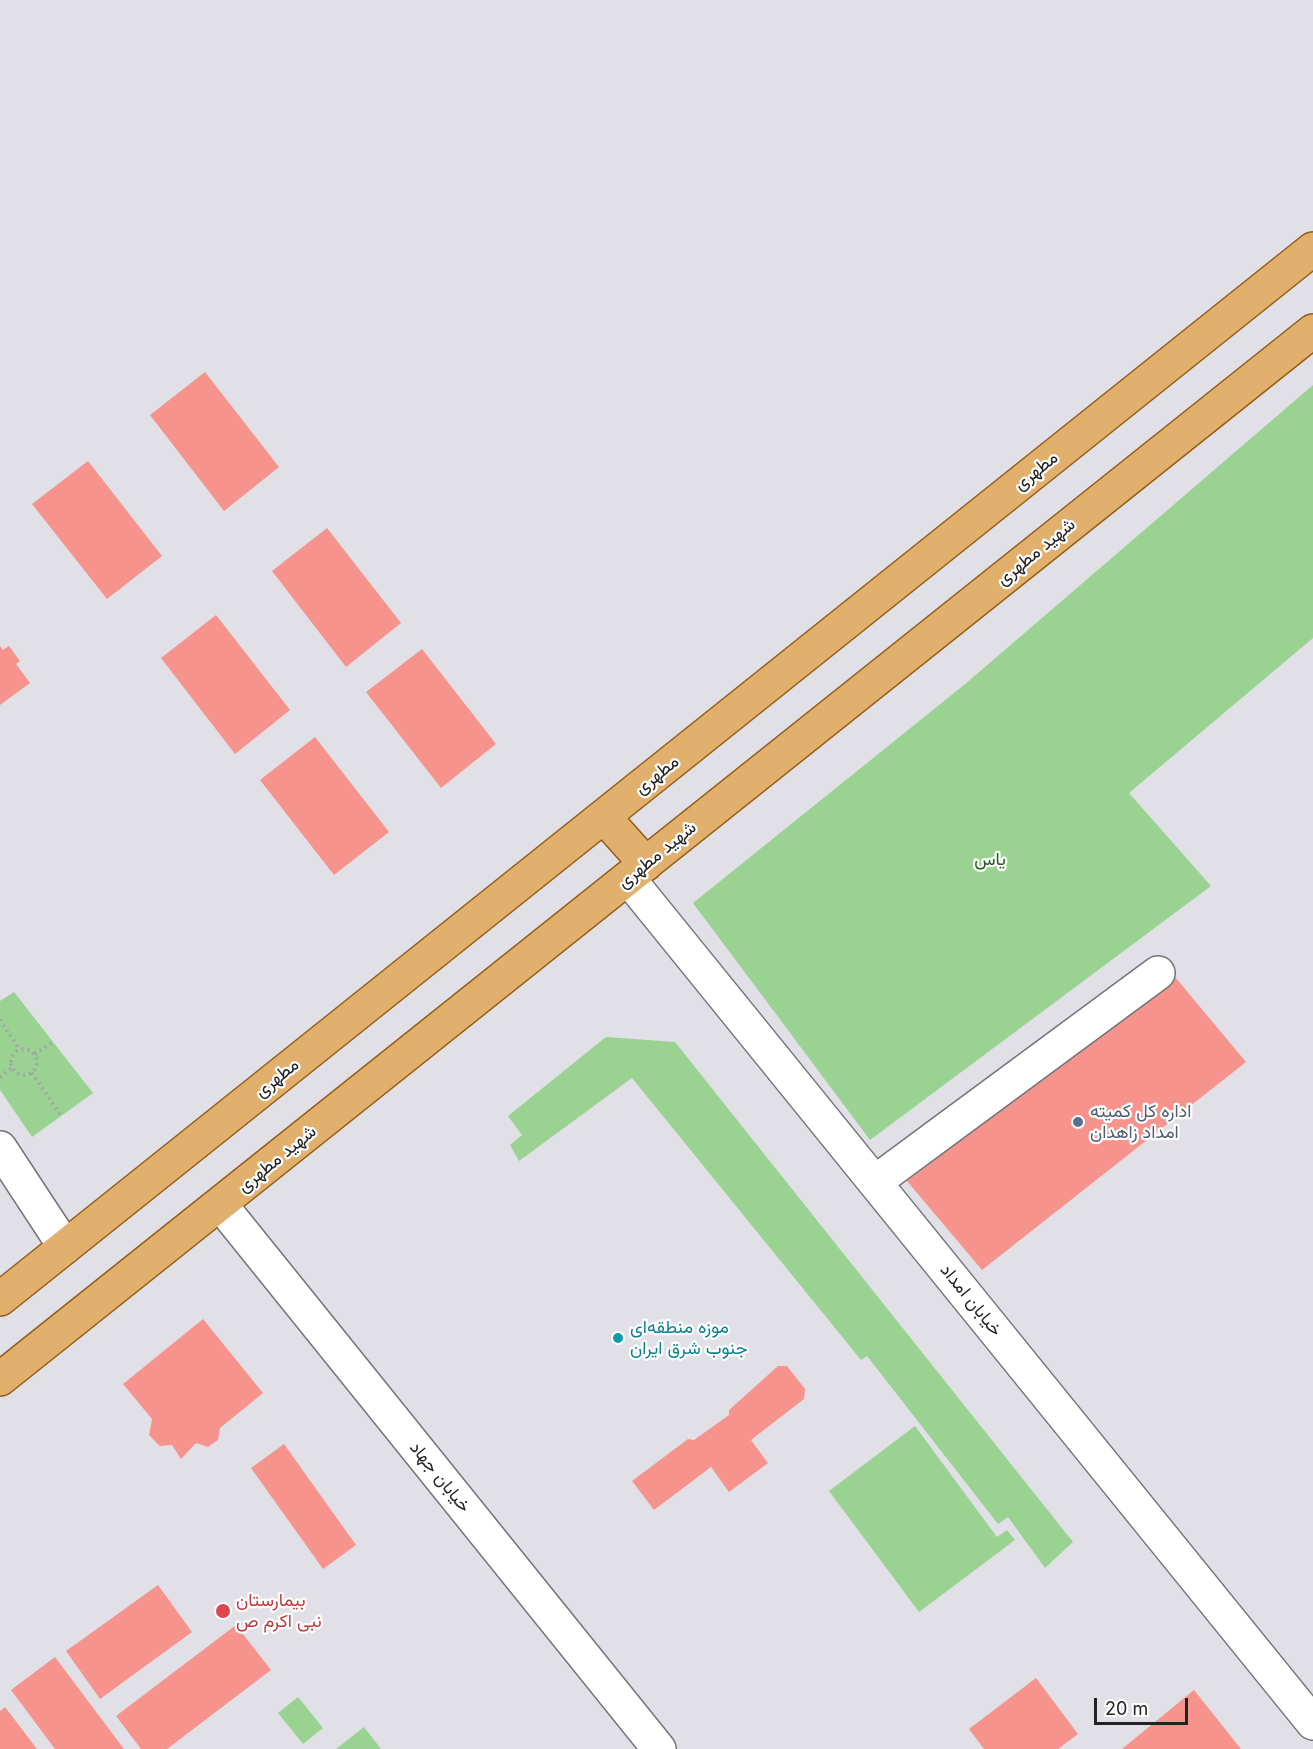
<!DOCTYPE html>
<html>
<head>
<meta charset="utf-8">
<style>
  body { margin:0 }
  #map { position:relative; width:1313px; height:1749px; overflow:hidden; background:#e1e0e7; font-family:Inter,sans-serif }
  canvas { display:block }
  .scale { position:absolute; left:1094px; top:1698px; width:94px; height:27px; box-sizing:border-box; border:3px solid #232225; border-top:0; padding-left:8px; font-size:18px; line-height:21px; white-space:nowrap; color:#232225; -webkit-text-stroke:4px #fff; paint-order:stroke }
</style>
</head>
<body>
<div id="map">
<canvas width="1313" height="1749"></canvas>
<div class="scale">20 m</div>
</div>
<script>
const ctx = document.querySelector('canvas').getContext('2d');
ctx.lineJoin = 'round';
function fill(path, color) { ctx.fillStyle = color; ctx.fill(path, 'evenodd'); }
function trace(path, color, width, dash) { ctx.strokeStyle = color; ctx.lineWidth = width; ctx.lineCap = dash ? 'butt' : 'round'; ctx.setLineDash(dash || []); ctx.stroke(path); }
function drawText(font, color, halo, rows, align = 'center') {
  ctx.font = font + ' Inter,Vazirmatn,sans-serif'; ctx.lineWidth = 4.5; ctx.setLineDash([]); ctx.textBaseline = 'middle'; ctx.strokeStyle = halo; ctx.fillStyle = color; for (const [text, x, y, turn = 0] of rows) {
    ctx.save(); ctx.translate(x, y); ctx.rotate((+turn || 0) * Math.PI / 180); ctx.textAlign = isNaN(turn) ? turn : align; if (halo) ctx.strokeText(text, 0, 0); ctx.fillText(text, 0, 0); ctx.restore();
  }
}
fill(new Path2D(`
  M1313 385V638L1129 793 1211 886 870 1140 693 903 964 685Z
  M14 992 93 1093 32 1137 0 1090V1001Z
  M606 1037 675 1042 1073 1542 1045 1568 1008 1517 998 1524 867 1356 861 1360 632 1078 519 1161 510 1145 522 1135 508 1116Z
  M915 1426 997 1537 1007 1530 1015 1540 919 1612 829 1491Z
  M298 1697 323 1728 303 1744 278 1713Z
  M364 1727 381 1749H336Z`), '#99d291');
fill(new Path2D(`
  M205 372 279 467 224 511 150 415Z
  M88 461 162 556 107 599 32 504Z
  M327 528 401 623 346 667 272 571Z
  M216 615 290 710 235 754 161 658Z
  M0 646 3 650 9 646 20 661 16 664 30 683 0 705Z
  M422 649 496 744 441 788 366 692Z
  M315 737 389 832 334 875 260 780Z
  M1175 977 1246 1062 982 1270 907 1181Z
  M203 1319 263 1393 220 1428 218 1440 208 1447 196 1443 181 1459 172 1445 160 1446 149 1435 152 1419 123 1384Z
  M778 1366H787L805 1389 804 1399 751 1440 768 1463 729 1492 711 1467 654 1510 632 1481 688 1439 694 1440 729 1415V1410Z
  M284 1444 356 1545 323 1569 251 1468Z
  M158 1585 192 1632 100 1699 66 1651Z
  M236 1625 271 1670 167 1749H141L116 1716Z
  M55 1657 124 1749H55L11 1690Z
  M1036 1678 1078 1734 1058 1749H984L969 1729Z
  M1194 1690 1241 1749H1122Z
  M5 1707 37 1749H0V1711Z`), '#f6938c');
const minor = new Path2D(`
  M628 878 1313 1723
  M0 1148 65 1247
  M875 1182 1158 973
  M220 1204 659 1749`);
const major = new Path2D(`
  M604 817 646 864
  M0 1299 1313 249
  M0 1379 1313 331`);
trace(minor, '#747379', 36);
trace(major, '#935c14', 36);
trace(new Path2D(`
  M0 1020 19 1049
  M11 1062a13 13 0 1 1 26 0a13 13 0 1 1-26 0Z
  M35 1054 53 1042
  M32 1073 61 1116
  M0 1077 12 1068`), '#a09fa5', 4, [1.5, 4.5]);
trace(minor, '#fff', 33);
trace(major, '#e2b06d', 33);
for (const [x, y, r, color] of [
  [1078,1122,6,"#5c6f8a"],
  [618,1338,6,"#0f9aa8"],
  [223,1611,8,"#e0444e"]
]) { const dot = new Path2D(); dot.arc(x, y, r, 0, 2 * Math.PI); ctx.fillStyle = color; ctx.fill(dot); trace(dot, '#fff', 2); }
drawText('18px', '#232225', '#fff', [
  ["مطهری",1036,471,-39],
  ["شهید مطهری",1036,552,-39],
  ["مطهری",657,775,-39],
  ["شهید مطهری",657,855,-39],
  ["مطهری",277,1078,-39],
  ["شهید مطهری",277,1159,-39],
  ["خیابان امداد",971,1300,51],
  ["خیابان جهاد",440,1477,51]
]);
drawText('18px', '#21601a', '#fff', [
  ["یاس",990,860]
]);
drawText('18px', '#4e5e75', '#fff', [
  ["اداره کل کمیته",1090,1112],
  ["امداد زاهدان",1090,1133]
], 'left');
drawText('18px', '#0d838f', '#fff', [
  ["موزه منطقه‌ای",630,1328],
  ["جنوب شرق ایران",630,1349]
], 'left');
drawText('18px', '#be3a42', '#fff', [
  ["بیمارستان",236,1601],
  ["نبی اکرم ص",236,1622]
], 'left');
</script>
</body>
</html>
